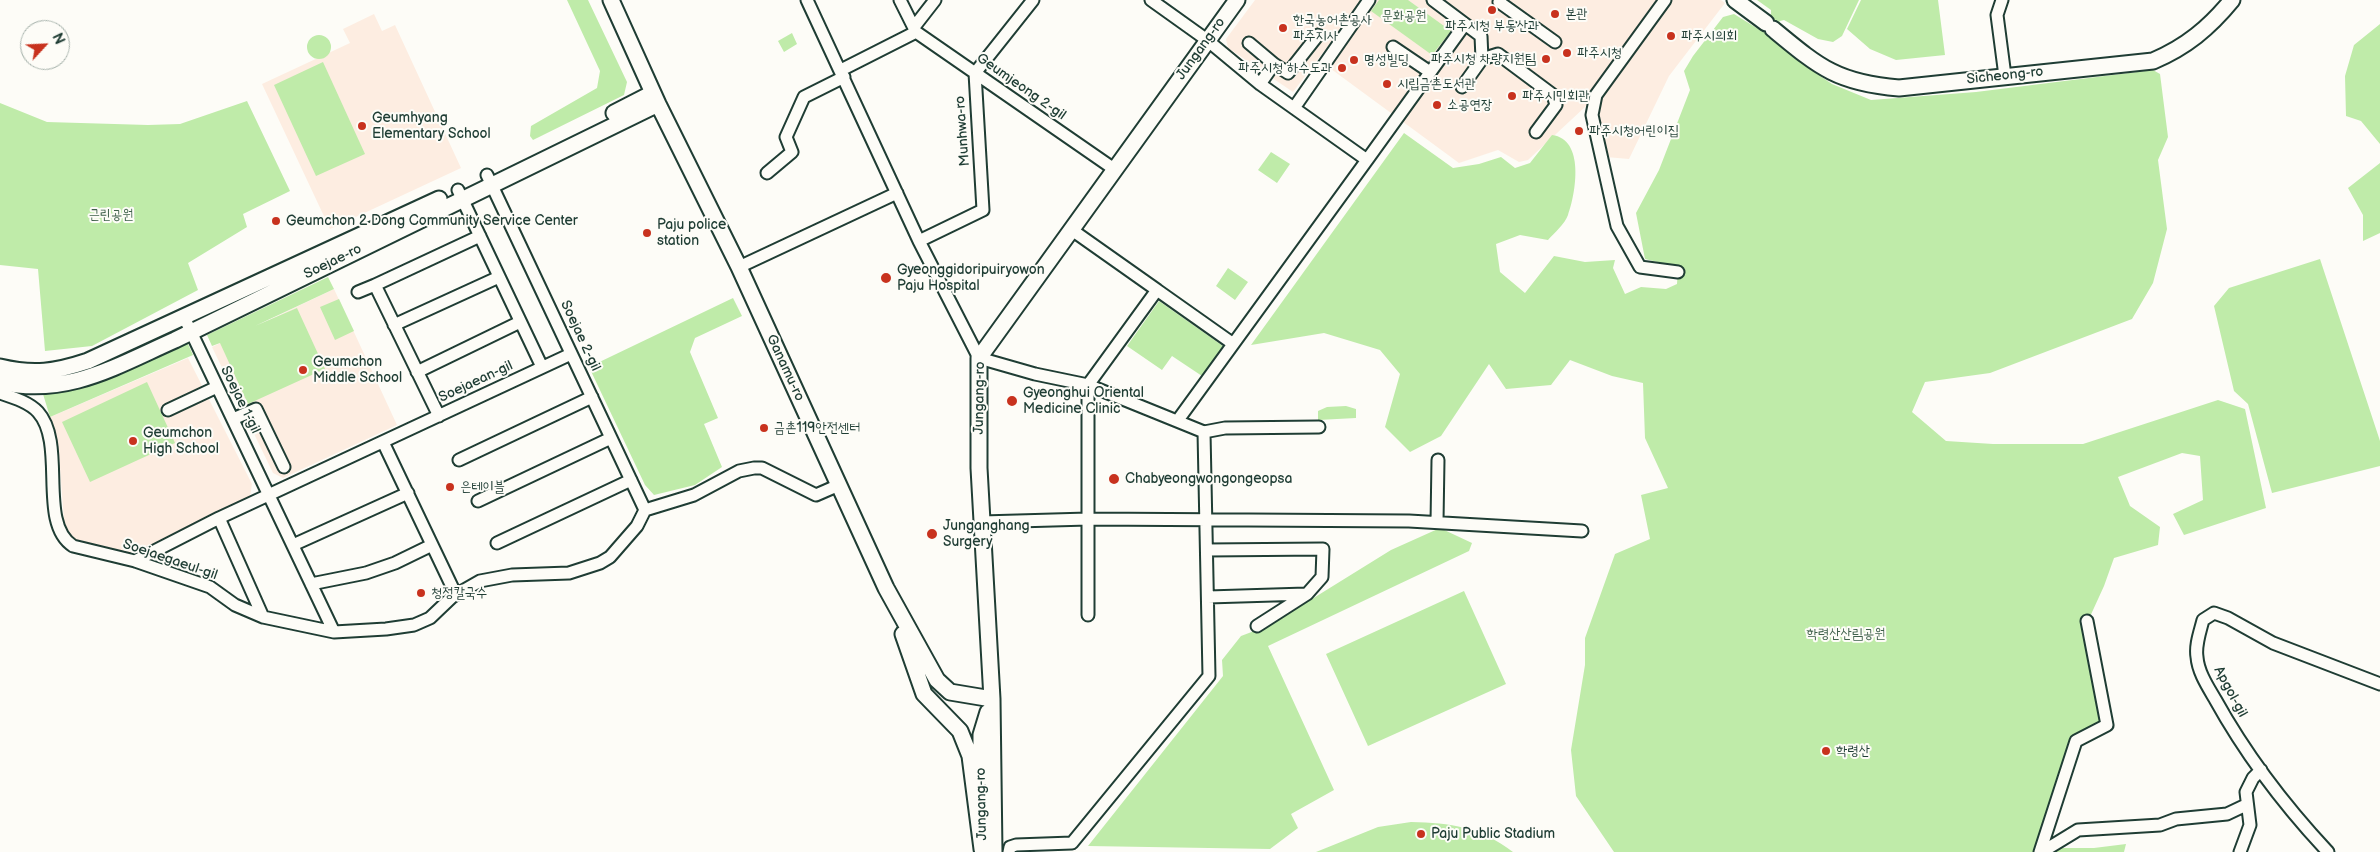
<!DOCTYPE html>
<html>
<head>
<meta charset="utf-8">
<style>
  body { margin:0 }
  #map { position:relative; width:2380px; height:852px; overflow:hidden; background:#fdfcf7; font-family:"Balsamiq Sans",sans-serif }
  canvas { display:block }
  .north { position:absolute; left:20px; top:20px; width:50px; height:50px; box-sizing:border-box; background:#fdfcf7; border:1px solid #a4b0a9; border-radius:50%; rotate:65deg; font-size:14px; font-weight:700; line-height:20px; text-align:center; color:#1f3d34 }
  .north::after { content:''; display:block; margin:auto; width:18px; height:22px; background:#c8321e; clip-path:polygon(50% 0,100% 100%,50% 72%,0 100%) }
</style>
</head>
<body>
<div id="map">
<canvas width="2380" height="852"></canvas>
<div class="north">N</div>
</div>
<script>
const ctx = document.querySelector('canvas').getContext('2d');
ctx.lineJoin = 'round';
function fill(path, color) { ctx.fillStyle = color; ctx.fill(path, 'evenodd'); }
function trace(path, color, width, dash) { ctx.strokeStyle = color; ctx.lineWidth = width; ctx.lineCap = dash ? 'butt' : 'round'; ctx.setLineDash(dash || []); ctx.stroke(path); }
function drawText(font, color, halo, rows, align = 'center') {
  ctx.font = font + ' "Balsamiq Sans","Poor Story",sans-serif'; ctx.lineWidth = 4; ctx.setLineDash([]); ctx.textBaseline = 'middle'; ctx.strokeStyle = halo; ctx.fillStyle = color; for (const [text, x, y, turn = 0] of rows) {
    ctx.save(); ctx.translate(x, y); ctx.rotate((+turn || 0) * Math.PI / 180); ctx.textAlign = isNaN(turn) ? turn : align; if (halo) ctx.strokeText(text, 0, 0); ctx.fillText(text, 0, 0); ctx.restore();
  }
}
fill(new Path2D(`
  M1255 0H1363L1293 92 1228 48 1226 39Z
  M1375 0H1659L1585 107 1528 160 1519 162 1498 150 1459 163 1327 66Z
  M1670 0H1721L1725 3 1669 76 1629 159 1606 157 1597 120 1600 98Z
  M374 14 382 31 395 25 461 168 330 229 262 84 350 43 343 29Z
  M334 289 397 425 283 478 273 473 212 347Z
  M188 358 252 484 250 497 129 556 76 543 65 534 59 454 50 417Z`), '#fdede1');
fill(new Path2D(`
  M567 0H588L627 82 624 95 533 140 530 136 531 126 597 88 600 71Z
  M1379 0H1408L1451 31 1432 55 1371 11Z
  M1757 0H1859L1842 36 1833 42 1818 39 1784 20 1780 21 1769 35 1804 65 1832 84 1871 100 1976 92 2153 70 2160 74 2168 137 2158 160 2167 229 2153 283 2132 319 1990 373 1925 382 1912 412 1946 441 1993 444H2083L2218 400 2245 409 2266 508 2184 535 2173 514 2203 500 2200 456 2182 453 2118 477 2130 506 2160 527 2158 545 2114 558 2104 586 2088 621 2107 725 2076 742 2045 848H2094L2126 844 2124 852H1614L1576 796 1571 750 1585 665V638L1615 554 1650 539 1641 495 1668 488 1645 438 1643 383 1612 376 1570 360 1551 385 1506 389 1489 364 1441 436 1410 452 1385 427 1400 374 1380 350 1324 333 1251 345 1404 133 1453 168 1479 164 1501 157 1515 168 1530 163 1552 135C1585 139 1576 193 1568 215 1565 224 1554 233 1548 240L1520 235 1496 244 1500 272 1525 293 1554 256 1585 262 1615 260 1613 268 1625 294 1641 287 1666 289 1677 284 1678 267 1645 259 1636 213 1659 170 1690 90 1684 71 1693 56 1723 17 1734 14 1760 30 1771 14V10Z
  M1861 0H1938L1945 55 1896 60 1870 49 1847 29Z
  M2380 24V144L2361 121 2346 116 2345 76 2354 45Z
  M792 33 797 44 784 52 778 41Z
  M307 47a12 12 0 1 1 24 0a12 12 0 1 1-24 0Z
  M323 62 365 154 316 176 274 85Z
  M247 101 290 191 243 214 247 227 188 263 198 290 92 346 45 351 38 269 0 265V103L47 122 148 125 180 124Z
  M1271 152 1290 164 1277 183 1258 170Z
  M2380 163V233L2363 241V215L2348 188Z
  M2320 259 2380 441V466L2272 493 2248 404 2234 391 2214 306 2229 288Z
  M1228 268 1248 282 1235 300 1216 286Z
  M328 277 334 289 255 326 297 308 325 369 248 404 220 343 212 346 207 335Z
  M733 298 742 316 695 338 690 352 718 418 704 424 722 467 695 485 654 495 645 485 589 367Z
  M339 299 354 331 335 340 320 307Z
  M1159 301 1223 346 1202 376 1172 356 1162 370 1127 346Z
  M183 344H188L193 355 50 417 43 394 75 387Z
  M147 382 175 443 90 482 62 422Z
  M1346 406 1356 409V418L1318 420V411L1327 407Z
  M1440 528 1472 543 1469 551 1268 646 1334 790 1291 814 1298 828 1270 849 1088 846 1223 676 1222 660 1241 636 1270 625 1391 550Z
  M1464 591 1506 684 1368 746 1326 654Z
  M1411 822C1451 823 1480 827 1513 852H1316L1378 827Z`), '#bfeba9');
const street = new Path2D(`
  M807 0 919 241 979 358 1035 374 1088 385 1204 432 1225 428 1319 427
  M900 0 916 32 1114 169
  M1151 0 1207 40 1260 84 1367 160 1178 420
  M1433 0 1481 36 1482 59 1462 87
  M1500 0 1499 2 1555 42
  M1665 0 1596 95 1592 115 1617 226 1640 267 1678 272
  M2002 0 1997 15 2005 76
  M914 27 935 0
  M1249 43 1274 64 1260 84
  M1393 47 1430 72
  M1482 59 1498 54 1553 95 1556 105 1536 132
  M1274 64 1288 73 1318 35
  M841 70 916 32
  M1294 108 1369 0
  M1367 160 1465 24
  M767 173 792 152 786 137 804 97 844 77
  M487 175 645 510
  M458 190 542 367
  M1072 230 1157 290 1088 385V519L1409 521 1582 531
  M919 241 983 210 975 73 1033 0
  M739 267 897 193
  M1157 290 1232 343
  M358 292 375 285
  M184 317 334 632
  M394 325 499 277
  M417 372 520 322
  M0 393C12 397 29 402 38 412 67 444 37 523 73 546L135 561 210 587 235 605 263 617 334 632 386 629 414 625 430 618 452 597 480 581 512 575 569 573 600 563 610 557 637 526 645 510 694 495 739 471 754 468H762L816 495 839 485
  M168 410 217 387
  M439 416 375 285 480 236
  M233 419 256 409 284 467
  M383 442 456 595
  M459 460 592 397
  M478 501 611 438
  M219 518 263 617
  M982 522 1088 519V615
  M1437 522 1438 460
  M497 543 631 480
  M293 545 408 493
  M1207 550 1323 549 1322 577 1307 594 1257 626
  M135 561 219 518 571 354
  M311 584 366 573 395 563 432 545
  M1208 597 1306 594
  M1009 852 1010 847 1016 845 1072 843 1209 676 1204 432
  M2040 852 2076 741 2107 725 2087 621
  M2042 852 2078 830 2160 825 2176 819 2227 814 2246 805
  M2240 852 2250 825 2246 792 2253 778 2261 770
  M2328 852C2284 805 2246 755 2215 699 2208 687 2198 672 2197 657 2195 645 2200 632 2203 620L2214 613 2228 618 2273 643 2380 684`);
const secondary = new Path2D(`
  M611 0 658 104 739 267 886 588 937 680 950 692 992 699
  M1735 0 1766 23
  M1773 29C1819 67 1837 83 1899 88L2153 61C2186 47 2209 28 2232 0
  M614 113 653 93
  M0 367C34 375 55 372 88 361L439 199
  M0 382C67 397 116 366 175 340L658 104
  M903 634 924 694 960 731 970 756 982 849
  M981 778V735L988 712
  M994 852 992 699 979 468V358L1237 0`);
trace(street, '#1f3d34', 15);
trace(secondary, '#1f3d34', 19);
trace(street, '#fdfcf7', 11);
trace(secondary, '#fdfcf7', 15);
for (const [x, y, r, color] of [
  [1492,10,5,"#c8321e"],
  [1555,14,5,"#c8321e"],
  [1283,28,5,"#c8321e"],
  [1671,36,5,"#c8321e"],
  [1567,53,5,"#c8321e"],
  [1546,59,5,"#c8321e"],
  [1354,60,5,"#c8321e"],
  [1342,68,5,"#c8321e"],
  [1387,84,5,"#c8321e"],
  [1512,96,5,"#c8321e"],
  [1437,105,5,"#c8321e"],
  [362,126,5,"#c8321e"],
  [1579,131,5,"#c8321e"],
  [276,221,5,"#c8321e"],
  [647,233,5,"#c8321e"],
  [886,278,6,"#c8321e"],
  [303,370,5,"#c8321e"],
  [1012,401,6,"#c8321e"],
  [764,428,5,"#c8321e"],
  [133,441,5,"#c8321e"],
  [1114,479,6,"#c8321e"],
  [450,487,5,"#c8321e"],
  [932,534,6,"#c8321e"],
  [421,593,5,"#c8321e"],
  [1826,751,5,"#c8321e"],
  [1421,834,5,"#c8321e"]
]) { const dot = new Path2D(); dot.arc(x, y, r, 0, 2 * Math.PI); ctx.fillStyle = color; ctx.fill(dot); trace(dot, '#fdfcf7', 2); }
drawText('14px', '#1f3d34', '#fdfcf7', [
  ["본관",1565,14],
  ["한국농어촌공사",1293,20],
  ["파주지사",1293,36],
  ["파주시청 부동산과",1492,26,"center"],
  ["파주시의회",1681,36],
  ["파주시청",1577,53],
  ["파주시청 차량지원팀",1536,59,"right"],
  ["명성빌딩",1364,60],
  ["파주시청 하수도과",1332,68,"right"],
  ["시립금촌도서관",1397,84],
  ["파주시민회관",1522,96],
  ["소공연장",1447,105],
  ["Geumhyang",372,118],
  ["Elementary School",372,134],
  ["파주시청어린이집",1589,131],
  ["Geumchon 2 Dong Community Service Center",286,221],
  ["Paju police",657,225],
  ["station",657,241],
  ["Gyeonggidoripuiryowon",897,270],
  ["Paju Hospital",897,286],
  ["Geumchon",313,362],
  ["Middle School",313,378],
  ["Gyeonghui Oriental",1023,393],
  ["Medicine Clinic",1023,409],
  ["금촌119안전센터",774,428],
  ["Geumchon",143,433],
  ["High School",143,449],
  ["Chabyeongwongongeopsa",1125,479],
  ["은테이블",460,487],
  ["Junganghang",943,526],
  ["Surgery",943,542],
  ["청정칼국수",431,593],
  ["학령산",1836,751],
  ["Paju Public Stadium",1431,834]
], 'left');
drawText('14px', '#3f604b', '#fdfcf7', [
  ["문화공원",1404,16],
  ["근린공원",111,215],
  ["학령산산림공원",1846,634]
]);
drawText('14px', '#1f3d34', '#fdfcf7', [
  ["Jungang-ro",1201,49,-54],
  ["Sicheong-ro",2005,76,-6],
  ["Geumjeong 2-gil",1021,87,35],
  ["Munhwa-ro",963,131,-94],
  ["Soejae-ro",333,262,-26],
  ["Soejae 2-gil",580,336,65],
  ["Ganamu-ro",785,368,65],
  ["Soejaean-gil",476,382,-25],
  ["Jungang-ro",980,398,-89],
  ["Soejae 1-gil",240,400,64],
  ["Soejaegaeul-gil",170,560,19],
  ["Apgol-gil",2230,692,62],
  ["Jungang-ro",982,804,-91]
]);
</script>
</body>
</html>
